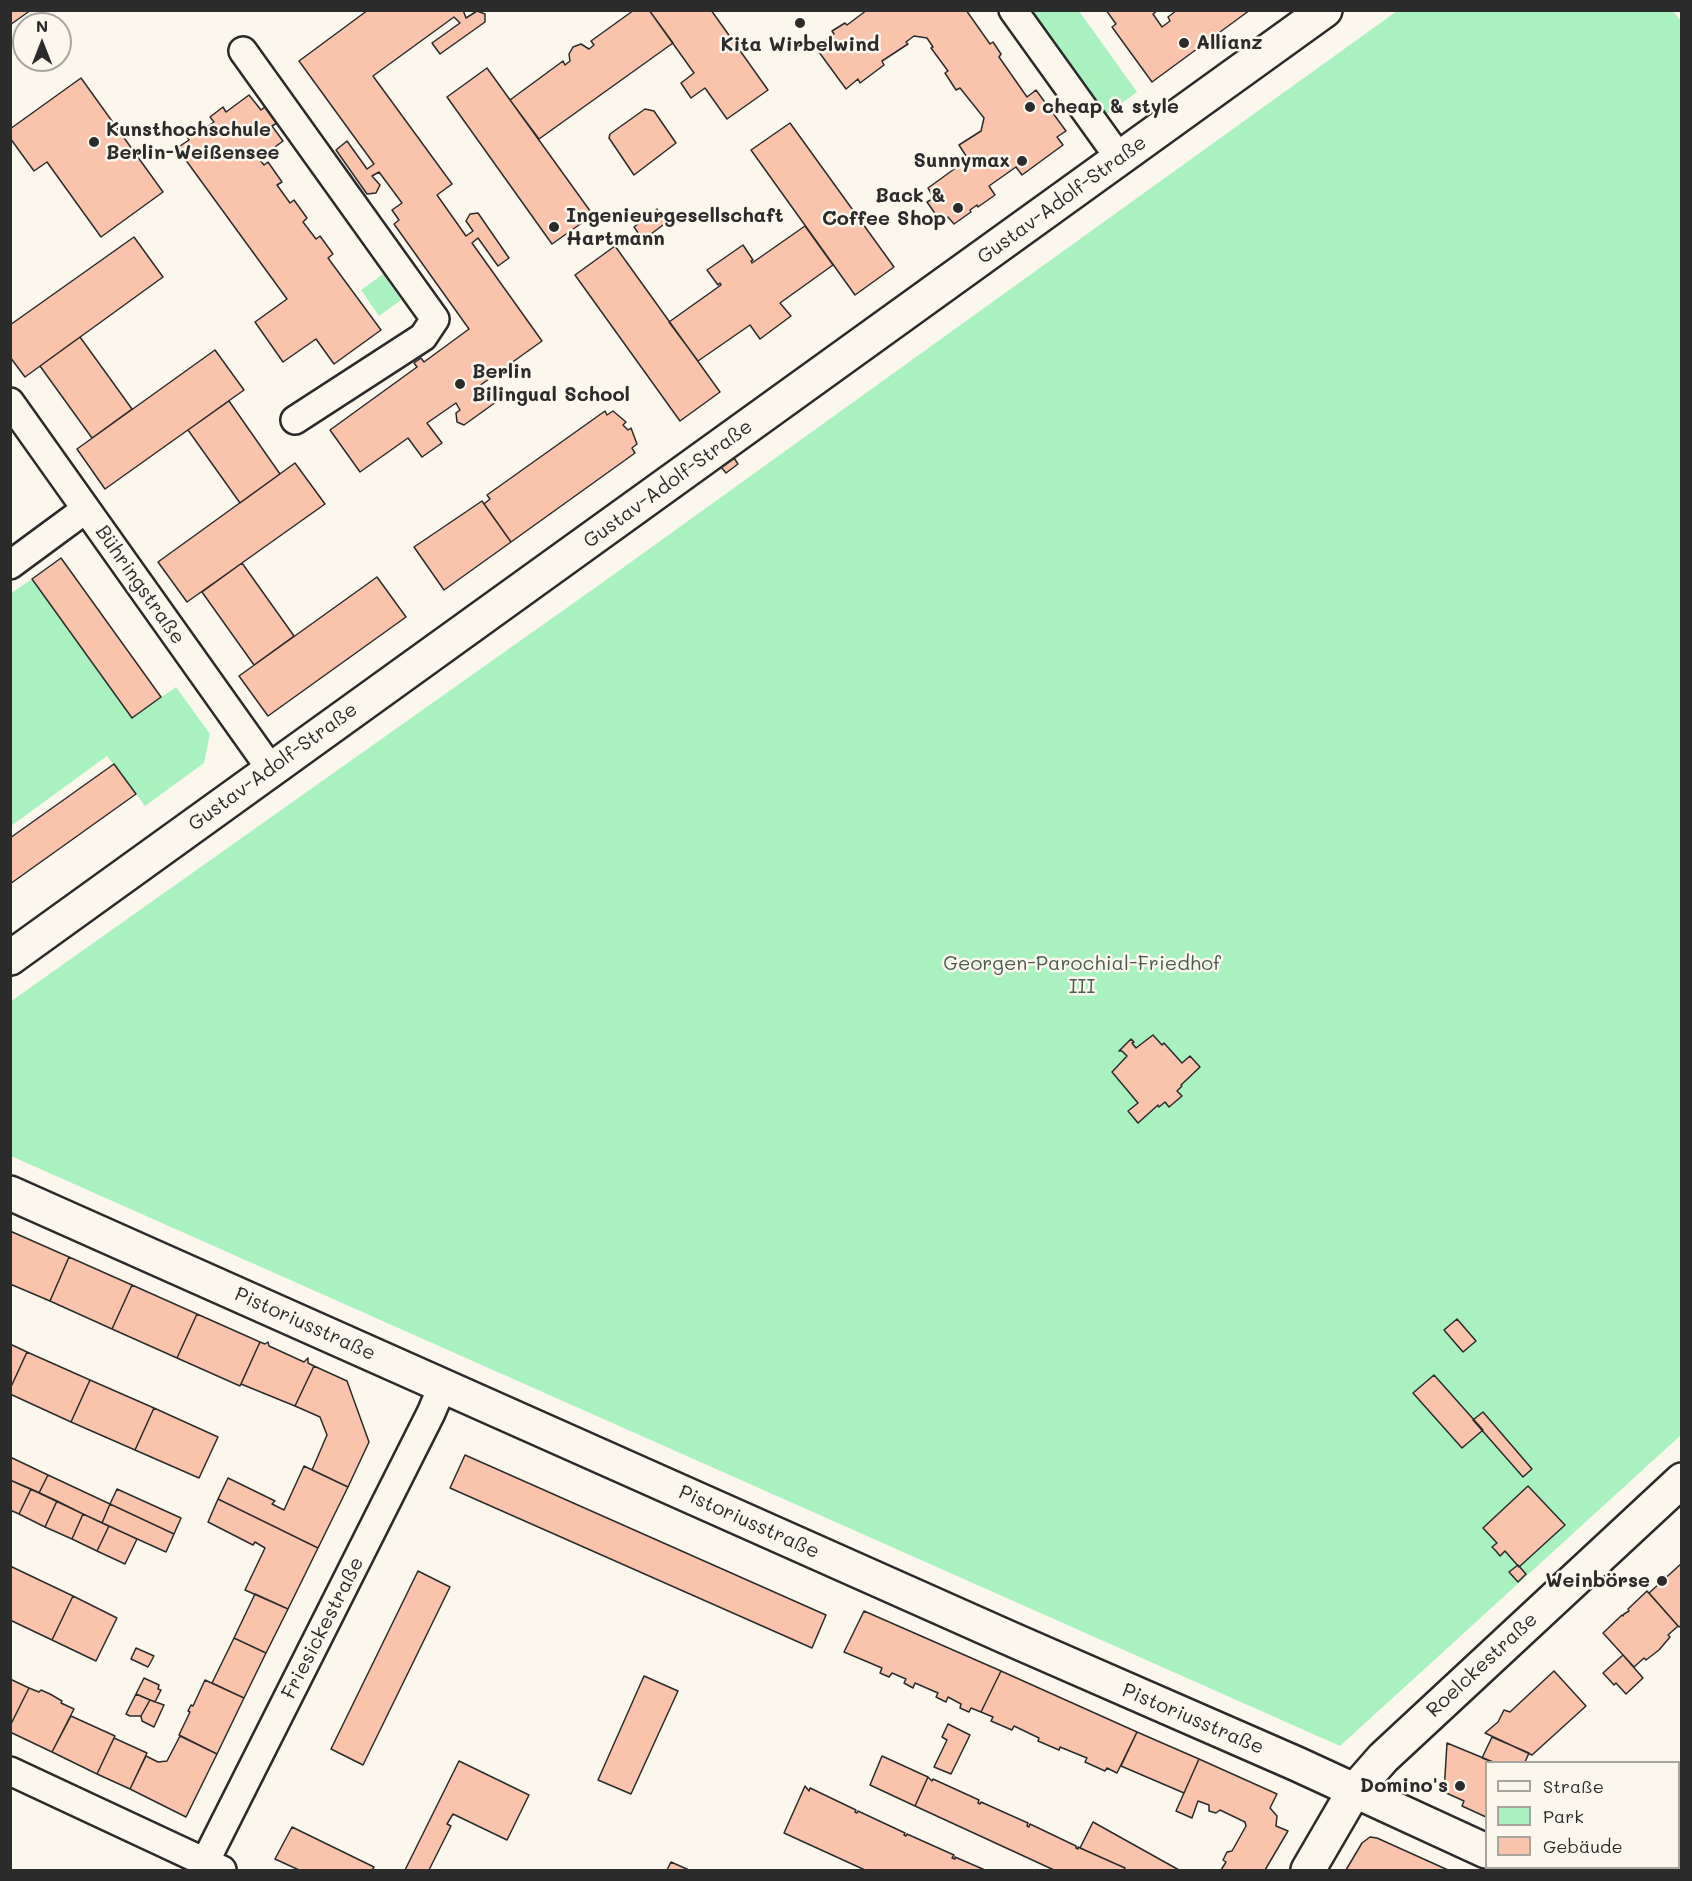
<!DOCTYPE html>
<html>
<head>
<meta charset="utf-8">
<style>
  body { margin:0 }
  #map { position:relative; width:1692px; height:1881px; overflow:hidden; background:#fbf7ec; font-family:Mali,sans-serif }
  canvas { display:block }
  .frame { position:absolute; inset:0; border:12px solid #2b2b2b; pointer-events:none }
  .legend { position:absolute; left:1485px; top:1761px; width:195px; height:108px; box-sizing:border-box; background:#fbf7ec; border:2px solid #a8a59f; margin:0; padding:8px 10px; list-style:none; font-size:18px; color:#2b2b2b }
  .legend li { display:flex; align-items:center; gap:12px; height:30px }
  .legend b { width:30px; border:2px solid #a8a59f }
  .north { position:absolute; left:12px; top:12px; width:60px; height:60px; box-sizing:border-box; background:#fbf7ec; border:2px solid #a8a59f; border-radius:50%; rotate:0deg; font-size:16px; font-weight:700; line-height:24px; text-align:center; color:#2b2b2b }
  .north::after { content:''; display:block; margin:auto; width:21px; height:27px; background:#2b2b2b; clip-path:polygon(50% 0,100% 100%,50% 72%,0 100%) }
</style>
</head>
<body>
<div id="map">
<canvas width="1692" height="1881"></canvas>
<div class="frame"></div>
<ul class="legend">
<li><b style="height:8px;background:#fbf7ec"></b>Straße</li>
<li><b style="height:16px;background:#a9f1be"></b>Park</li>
<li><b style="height:16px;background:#f9c4ab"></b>Gebäude</li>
</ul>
<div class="north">N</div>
</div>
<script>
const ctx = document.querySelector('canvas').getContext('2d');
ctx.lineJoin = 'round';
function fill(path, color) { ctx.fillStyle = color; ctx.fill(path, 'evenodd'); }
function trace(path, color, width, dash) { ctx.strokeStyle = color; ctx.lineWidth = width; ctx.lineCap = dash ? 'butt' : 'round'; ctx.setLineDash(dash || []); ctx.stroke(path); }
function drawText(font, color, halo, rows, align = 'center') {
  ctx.font = font + ' Mali,sans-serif'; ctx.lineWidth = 5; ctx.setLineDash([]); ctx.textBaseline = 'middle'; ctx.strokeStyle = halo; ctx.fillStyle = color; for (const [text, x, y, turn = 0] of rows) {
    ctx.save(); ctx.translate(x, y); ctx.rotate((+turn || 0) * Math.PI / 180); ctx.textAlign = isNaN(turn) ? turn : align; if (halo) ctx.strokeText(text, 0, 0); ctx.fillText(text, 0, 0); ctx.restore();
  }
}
fill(new Path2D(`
  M1672 10 1681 21V1435L1340 1746 11 1156 10 1002 599 585 1397 11Z
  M1029 11H1079L1137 92 1104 116Z
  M383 274 401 300 379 316 361 290Z
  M32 579 131 718 176 687 210 734 204 763 145 806 107 756 11 826V593Z`), '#a9f1be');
const building = new Path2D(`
  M10 10H31L10 25Z
  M368 10H463L466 18 477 11 485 14V22L440 54 432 43 460 23 454 17 373 76 452 184 437 195 466 236 473 231 466 221 470 214 478 213 509 258 498 266 478 238 472 243 542 341 475 389 480 396 488 391 496 402 464 425 457 422 456 413 460 410 456 403 427 423 442 443 422 457 408 438 360 472 330 430 417 367 414 363 421 358 424 362 469 329 394 224 399 220 392 210 402 203 379 172 372 176 380 185 376 193 367 194 336 150 347 141 367 169 374 164 299 61Z
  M634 10H649L673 43 539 139 510 100 563 61 565 65 570 61 569 54 573 47 581 44 589 49 594 45 591 41Z
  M649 10H711L768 90 727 119 705 88 691 98 681 83 694 73Z
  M867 10H966L990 44 993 42 1001 54 999 57 1027 97 1036 90 1066 131 1057 137 1063 145 1022 175 1016 167 989 186 995 195 978 207 977 205 970 210 971 212 954 224 948 217 941 222 927 202 934 198 928 188 968 159 959 145 981 131 984 118 960 88 956 90 945 73 948 71 931 48 933 47 927 38 914 36 906 42 908 44 882 61 884 65 860 83 858 79 846 89 816 48 834 34 832 31 845 23 847 25Z
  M1106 10H1158L1153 14 1162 27 1170 21 1168 17 1177 10H1250L1152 82 1112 27 1116 24Z
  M487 68 593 215 552 244 447 97Z
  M81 78 163 192 101 237 47 162 34 171 10 138V129Z
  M249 95 261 110 265 107 277 123 272 126 283 141 259 159 264 165 268 162 282 182 277 185 290 203 294 200 307 218 303 222 316 239 320 236 333 254 328 258 381 330 334 364 316 339 283 362 255 322 287 299 177 148 189 140 186 135 198 126 201 131 214 122 210 117 223 107 226 112Z
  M645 109 654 111 676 143 634 175 609 138 610 134Z
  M790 123 894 267 855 295 751 150Z
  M657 209 667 222 643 240 634 227Z
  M805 226 833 265 780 303 791 316 760 339 750 325 698 361 669 322 721 285 720 283 718 285 707 270 743 245 753 260 751 261 752 263Z
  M134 237 163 277 25 377 10 357V325Z
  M615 246 720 392 680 421 575 275Z
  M80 337 132 409 92 438 40 366Z
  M215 350 244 390 105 489 77 449Z
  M229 401 280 474 240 503 188 430Z
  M605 411 607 415 613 411 626 422 623 425 628 430 631 428 637 444 632 448 635 453 511 542 484 504 490 499 487 495Z
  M734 458 738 464 726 473 721 467Z
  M295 463 325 504 187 602 158 562Z
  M482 501 511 542 444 590 414 547Z
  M61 558 161 697 132 718 32 579Z
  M242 563 294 636 254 665 202 592Z
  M377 577 406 617 268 716 239 676Z
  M114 764 136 794 10 884V838Z
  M1153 1035 1162 1045 1164 1043 1182 1063 1190 1056 1200 1067 1181 1085 1182 1086 1177 1091 1182 1096 1169 1107 1165 1102 1159 1107 1158 1105 1138 1123 1128 1111 1138 1103 1112 1072 1127 1056 1122 1051H1119L1131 1039 1134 1042 1132 1043 1136 1048Z
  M10 1231 69 1257 50 1301 10 1284Z
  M69 1257 132 1285 112 1329 50 1301Z
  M132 1285 197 1314 177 1358 112 1329Z
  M197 1314 260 1342 240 1386 177 1358Z
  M1457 1319 1476 1341 1463 1352 1444 1330Z
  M260 1342 265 1344 268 1342 269 1346 304 1362 308 1358V1363L314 1366 295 1406 241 1384Z
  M10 1344 27 1352 10 1389Z
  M27 1352 90 1380 71 1422 10 1394V1389Z
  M314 1366 347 1381 369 1442 348 1487 312 1470 327 1435 320 1417 295 1406Z
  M1434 1375 1483 1430 1462 1448 1413 1393Z
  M90 1380 154 1408 135 1450 71 1422Z
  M154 1408 218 1437 199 1478 135 1450Z
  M1483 1412 1532 1469 1523 1477 1473 1420Z
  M465 1455 826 1615 812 1648 450 1488Z
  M10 1457 48 1475 39 1493 10 1480Z
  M304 1466 348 1487 318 1548 218 1499 228 1478 275 1501 272 1504 284 1510Z
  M48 1475 110 1504 102 1523 39 1493Z
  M10 1480 31 1489 19 1514 10 1510Z
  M1528 1486 1565 1525 1519 1567 1505 1551 1500 1556 1496 1551 1492 1547 1497 1543 1483 1528Z
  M31 1489 57 1501 45 1527 19 1514Z
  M117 1489 181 1518 174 1534 110 1504Z
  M218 1499 318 1548 288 1609 245 1590 265 1548 255 1542 253 1545 208 1522Z
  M57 1501 83 1514 72 1539 45 1527Z
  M110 1504 174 1534 166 1552 102 1523Z
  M83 1514 109 1526 97 1551 72 1539Z
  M109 1526 137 1539 125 1564 97 1551Z
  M1682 1563V1625L1679 1627 1649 1593Z
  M1518 1565 1526 1574 1518 1582 1509 1572Z
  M10 1566 73 1596 52 1640 10 1620Z
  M418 1571 450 1587 363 1765 331 1749Z
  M1647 1591 1678 1626 1668 1635 1670 1637 1659 1650 1646 1660 1644 1658 1634 1667 1603 1633 1622 1615 1623 1616 1624 1614 1629 1611 1628 1609Z
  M255 1594 288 1609 266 1653 234 1638Z
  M73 1596 117 1618 96 1661 52 1640Z
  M864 1611 1001 1671 981 1712 971 1708 969 1712 960 1708 961 1704 948 1697 946 1702 936 1697 938 1693 915 1683 913 1688 904 1683 906 1679 892 1673 889 1677 880 1673 882 1668 844 1652Z
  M234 1638 266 1653 244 1698 212 1683Z
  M136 1648 154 1656 148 1667 131 1659Z
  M1623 1655 1643 1678 1626 1694 1616 1683 1614 1685 1603 1673Z
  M1001 1671 1137 1732 1117 1773 1107 1768 1105 1771 1085 1762 1087 1758 1060 1747 1059 1750 1038 1741 1039 1738 1014 1726 1012 1730 991 1721 993 1717 981 1712Z
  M1554 1671 1586 1706 1532 1755 1485 1733 1498 1722 1504 1710 1510 1712Z
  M644 1676 678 1691 631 1794 598 1780Z
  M144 1678 159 1685 158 1689 161 1690 155 1702 136 1694Z
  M10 1679 29 1688 10 1726Z
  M205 1680 244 1698 217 1754 179 1735 190 1712 188 1711 191 1705 193 1706Z
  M29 1688 39 1692 41 1690 50 1694 62 1701 61 1703 74 1709 52 1752 10 1732V1726Z
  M136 1694 150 1700 141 1716H130L126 1714Z
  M150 1700 164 1705 154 1727 142 1721 141 1716Z
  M71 1716 115 1736 97 1774 52 1752Z
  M948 1724 970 1735 951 1774 934 1767 947 1740 942 1737Z
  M1137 1732 1199 1759 1184 1793 1121 1766Z
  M180 1736 217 1754 186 1817 130 1789 146 1756 158 1762 167 1761Z
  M1492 1737 1529 1753 1525 1762H1493L1482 1758Z
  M114 1738 147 1753 130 1789 97 1774Z
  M1447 1743 1493 1762H1486V1817L1462 1806 1464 1801 1444 1792Z
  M882 1756 928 1777 915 1806 870 1785Z
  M1199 1759 1277 1794 1270 1808 1277 1816 1276 1826 1288 1831 1265 1870H1221L1226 1862 1223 1860 1227 1852 1232 1851 1246 1826 1245 1822 1220 1810 1216 1813 1209 1811V1805L1198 1801 1192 1818 1176 1811Z
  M459 1761 529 1795 507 1840 453 1814 447 1824 451 1826 429 1870H405Z
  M928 1777 932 1781 933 1779 979 1800 978 1803 980 1804 981 1802 1028 1823 1027 1826 1029 1827 1030 1824 1076 1846V1848L1078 1849V1847L1125 1868 1124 1870H1054L915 1806Z
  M805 1786 809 1791 810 1788 856 1810 855 1812 857 1813 858 1811 905 1833 904 1835 906 1836 907 1834 954 1855 952 1858 955 1859V1857L985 1870H865L784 1833Z
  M1093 1822 1179 1870H1124L1125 1868 1080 1848Z
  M292 1827 374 1867 372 1870H299L275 1859Z
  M1370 1837 1377 1838 1448 1870H1346L1362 1843Z
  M1678 1844 1682 1845V1870H1646L1648 1868H1678Z
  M671 1862 689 1870H667Z
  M1607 1868H1648L1646 1870H1614Z`);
fill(building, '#f9c4ab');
trace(building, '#2b2b2b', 1.5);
const street = new Path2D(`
  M1013 10 1120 159
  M243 51 435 319 423 337 295 420
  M10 402 270 768
  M10 565 86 509
  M10 1771 222 1870
  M201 1870 431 1413 443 1385`);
const secondary = new Path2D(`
  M10 958C448 641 887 326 1325 10
  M10 1193 1011 1639 1297 1764 1486 1851
  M1524 1868 1530 1870
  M1308 1870 1354 1791 1383 1758 1682 1480`);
trace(street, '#2b2b2b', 32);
trace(secondary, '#2b2b2b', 38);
trace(street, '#fbf7ec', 27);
trace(secondary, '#fbf7ec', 33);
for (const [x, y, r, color] of [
  [800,23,6,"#2b2b2b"],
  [1184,43,6,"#2b2b2b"],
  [1030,107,6,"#2b2b2b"],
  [94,142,6,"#2b2b2b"],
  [1022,161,6,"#2b2b2b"],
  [958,208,6,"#2b2b2b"],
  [554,227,6,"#2b2b2b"],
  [460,384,6,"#2b2b2b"],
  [1662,1581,6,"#2b2b2b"],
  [1460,1786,6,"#2b2b2b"]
]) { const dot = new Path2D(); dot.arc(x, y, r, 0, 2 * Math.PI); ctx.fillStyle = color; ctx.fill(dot); trace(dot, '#fbf7ec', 2); }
drawText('bold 20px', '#2b2b2b', '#fbf7ec', [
  ["Allianz",1196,43],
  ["Kita Wirbelwind",800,45,"center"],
  ["cheap & style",1042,107],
  ["Kunsthochschule",106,130],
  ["Berlin-Weißensee",106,153],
  ["Sunnymax",1010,161,"right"],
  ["Back &",946,196,"right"],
  ["Coffee Shop",946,219,"right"],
  ["Ingenieurgesellschaft",566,216],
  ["Hartmann",566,239],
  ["Berlin",472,372],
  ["Bilingual School",472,395],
  ["Weinbörse",1650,1581,"right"],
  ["Domino's",1448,1786,"right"]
], 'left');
drawText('20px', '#2b2b2b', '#fbf7ec', [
  ["Gustav-Adolf-Straße",1062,200,-36],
  ["Gustav-Adolf-Straße",668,484,-36],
  ["Bühringstraße",140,585,55],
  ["Gustav-Adolf-Straße",273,767,-36],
  ["Pistoriusstraße",305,1324,24],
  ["Pistoriusstraße",749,1522,24],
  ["Friesickestraße",323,1628,-63],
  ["Roelckestraße",1482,1665,-43],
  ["Pistoriusstraße",1193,1719,23]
]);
drawText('20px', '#4a5c50', '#fbf7ec', [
  ["Georgen-Parochial-Friedhof",1082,964],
  ["III",1082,987]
]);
</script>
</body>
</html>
